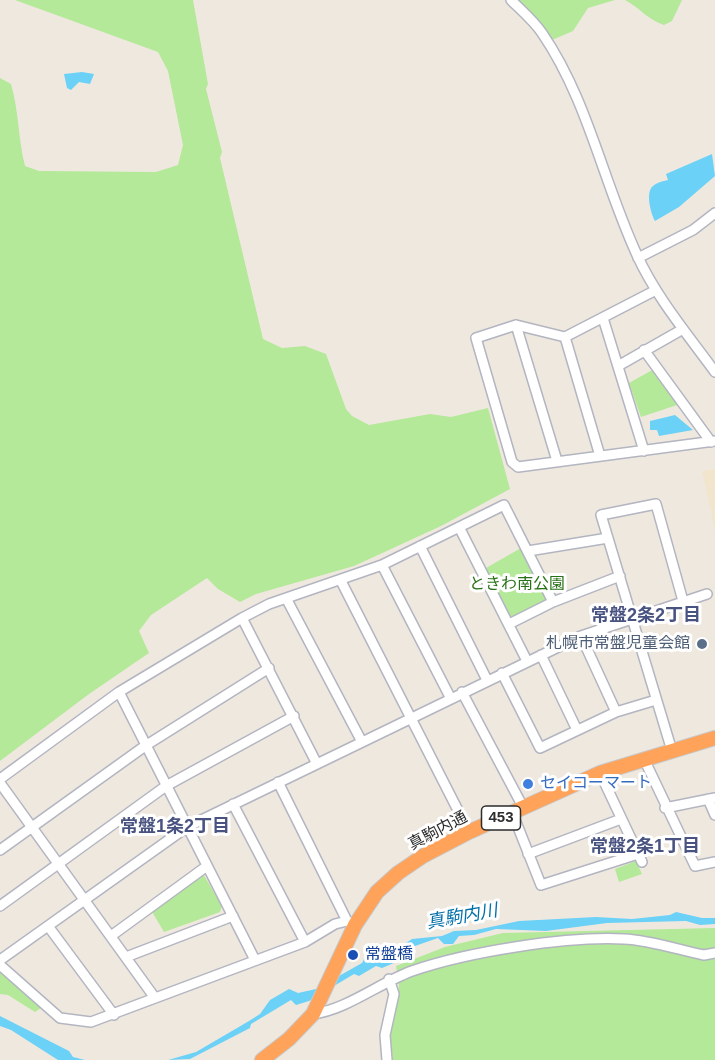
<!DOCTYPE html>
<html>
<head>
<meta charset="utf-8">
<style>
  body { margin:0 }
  canvas { display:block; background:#efe8df }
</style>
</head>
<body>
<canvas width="715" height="1060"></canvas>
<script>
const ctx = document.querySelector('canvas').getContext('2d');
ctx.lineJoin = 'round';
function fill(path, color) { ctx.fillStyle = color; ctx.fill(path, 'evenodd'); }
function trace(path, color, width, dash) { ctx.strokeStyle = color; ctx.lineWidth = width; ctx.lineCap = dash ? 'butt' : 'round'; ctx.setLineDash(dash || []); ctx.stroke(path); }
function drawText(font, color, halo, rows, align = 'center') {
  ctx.font = font + ' Helvetica,"Noto Sans JP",sans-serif'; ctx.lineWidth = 6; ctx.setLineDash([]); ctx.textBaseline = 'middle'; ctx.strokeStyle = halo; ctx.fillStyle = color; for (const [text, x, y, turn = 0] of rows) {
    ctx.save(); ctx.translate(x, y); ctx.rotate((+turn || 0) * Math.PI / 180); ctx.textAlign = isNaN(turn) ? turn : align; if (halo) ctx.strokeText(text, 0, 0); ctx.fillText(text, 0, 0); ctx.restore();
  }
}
fill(new Path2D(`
  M715 469V532L702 471Z`), '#f1e6cd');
fill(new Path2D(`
  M15 0H193L208 84 206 89 222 152 220 158 263 339 282 348 305 346 326 354 346 409 352 416 369 425 430 414 451 417 488 408 510 489 441 526 354 566 256 594 240 602 218 589 207 578 151 615 139 631 149 653 89 694 0 761V78L11 84C19 111 18 139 25 166L39 171 156 172 178 165 183 145 168 71 158 52Z
  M515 0H615L588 8 573 31 552 40 536 32Z
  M625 0H682L672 21 664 25C648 20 640 8 625 0Z
  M654 369 680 404 641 417 629 383Z
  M521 548 547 601 511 617 486 568Z
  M636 861 642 874 619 882 615 869Z
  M202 872 222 906 220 912 164 932 151 910Z
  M715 928V1060H393L390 1035 399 986 396 966 445 947 503 933Z
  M0 970 44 1006 35 1012 8 995 0 994Z`), '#b3e998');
fill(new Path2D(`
  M82 72 94 74 90 84 79 82 71 90 67 88 64 74Z
  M712 154 715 176 679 207 655 221C651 214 645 192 653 186 656 183 663 181 668 180L666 174Z
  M675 415 693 430 659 436 657 430H650V421Z
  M676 912 702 918H715V924L700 925 686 921 607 923 546 931 496 929 474 935 459 936 453 944H444L438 938 415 946V954L382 968 376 966 359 976 354 974 309 1001 296 1005 291 1000 251 1024 250 1028 190 1059 168 1060 196 1052 249 1021 260 1014 270 1000 289 989 298 993 316 989 362 963 368 952 386 945 397 952 405 950 406 943 412 939 442 936 454 931 476 930 519 921 596 917 632 919 670 915Z
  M0 1016 69 1051 73 1057 85 1060H58L11 1030 0 1026Z`), '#6cd1f7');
const minor = new Path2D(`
  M511 0C521 10 534 21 542 33 588 100 603 182 637 255 656 297 688 335 715 372
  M638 258 693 230 715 213
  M656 290 565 337 516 325 476 338 512 462 518 467 715 441
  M603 318 644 451
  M516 325 557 461
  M565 337 600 456
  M644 350 711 442
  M618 366 683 329
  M459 527 527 661
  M420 546 487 680
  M528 551 608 538
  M382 565 450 697
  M341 581 469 832
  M286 598 362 742
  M242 618 317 764
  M509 624 553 602 620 576
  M581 636 616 712
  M541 655 577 730
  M502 673 540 748 616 712 656 700
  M119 692 255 960
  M462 692 523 807
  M672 751 601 515 656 504 683 601
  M644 759 695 866 715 862
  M600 773 642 862
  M0 779 119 692 242 618 269 604 382 565 504 505 553 602
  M278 782 347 921
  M0 783 155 998
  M708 799 715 815
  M233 804 305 942
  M665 808 715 798
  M512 812 541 885 638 854
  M0 850 145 746 269 668
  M528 854 621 819
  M0 906 166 786 294 716
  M48 926 114 1015
  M111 936 207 866
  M126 957 233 916
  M0 960 187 827 581 636 707 594
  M0 965 60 1018 91 1022 305 942 335 924 347 921 355 925
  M313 1014C348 1009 379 983 412 971 467 952 566 936 624 939 650 940 679 950 704 955L715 953
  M387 1060 385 1035 394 994 389 979`);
const highway = new Path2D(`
  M262 1060 289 1039 313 1014 355 925 377 892 398 873 423 856 469 832 600 773 715 738`);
trace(minor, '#b3b5c1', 12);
trace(highway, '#c8c8c8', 16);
trace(minor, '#fff', 9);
trace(highway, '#ffa25a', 14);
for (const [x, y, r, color] of [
  [702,644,6,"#5c6f8a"],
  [528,784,6,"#3f7fe0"],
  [353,955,6,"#1a4fb4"]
]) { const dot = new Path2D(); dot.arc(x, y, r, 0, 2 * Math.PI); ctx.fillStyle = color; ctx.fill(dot); trace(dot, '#fff', 2); }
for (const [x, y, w] of [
  [501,818,39]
]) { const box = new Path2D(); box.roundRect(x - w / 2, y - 12, w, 24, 4.5); ctx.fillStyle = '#fff'; ctx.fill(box); trace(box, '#2d2d2d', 1.5); }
drawText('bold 15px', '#2d2d2d', null, [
  ["453",501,818]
]);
drawText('16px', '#287116', '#fff', [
  ["ときわ南公園",517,585]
]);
drawText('16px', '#4e5e75', '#fff', [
  ["札幌市常盤児童会館",690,644]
], 'right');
drawText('16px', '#366cbe', '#fff', [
  ["セイコーマート",540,784]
], 'left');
drawText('16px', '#2d2d2d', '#fff', [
  ["真駒内通",438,831,-28]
]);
drawText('16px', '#164399', '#fff', [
  ["常盤橋",365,955]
], 'left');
drawText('bold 18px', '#495381', '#fff', [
  ["常盤2条2丁目",646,616],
  ["常盤1条2丁目",175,827],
  ["常盤2条1丁目",645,847]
]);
drawText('italic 18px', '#0470aa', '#fff', [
  ["真駒内川",462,917,-10]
]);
</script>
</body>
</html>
